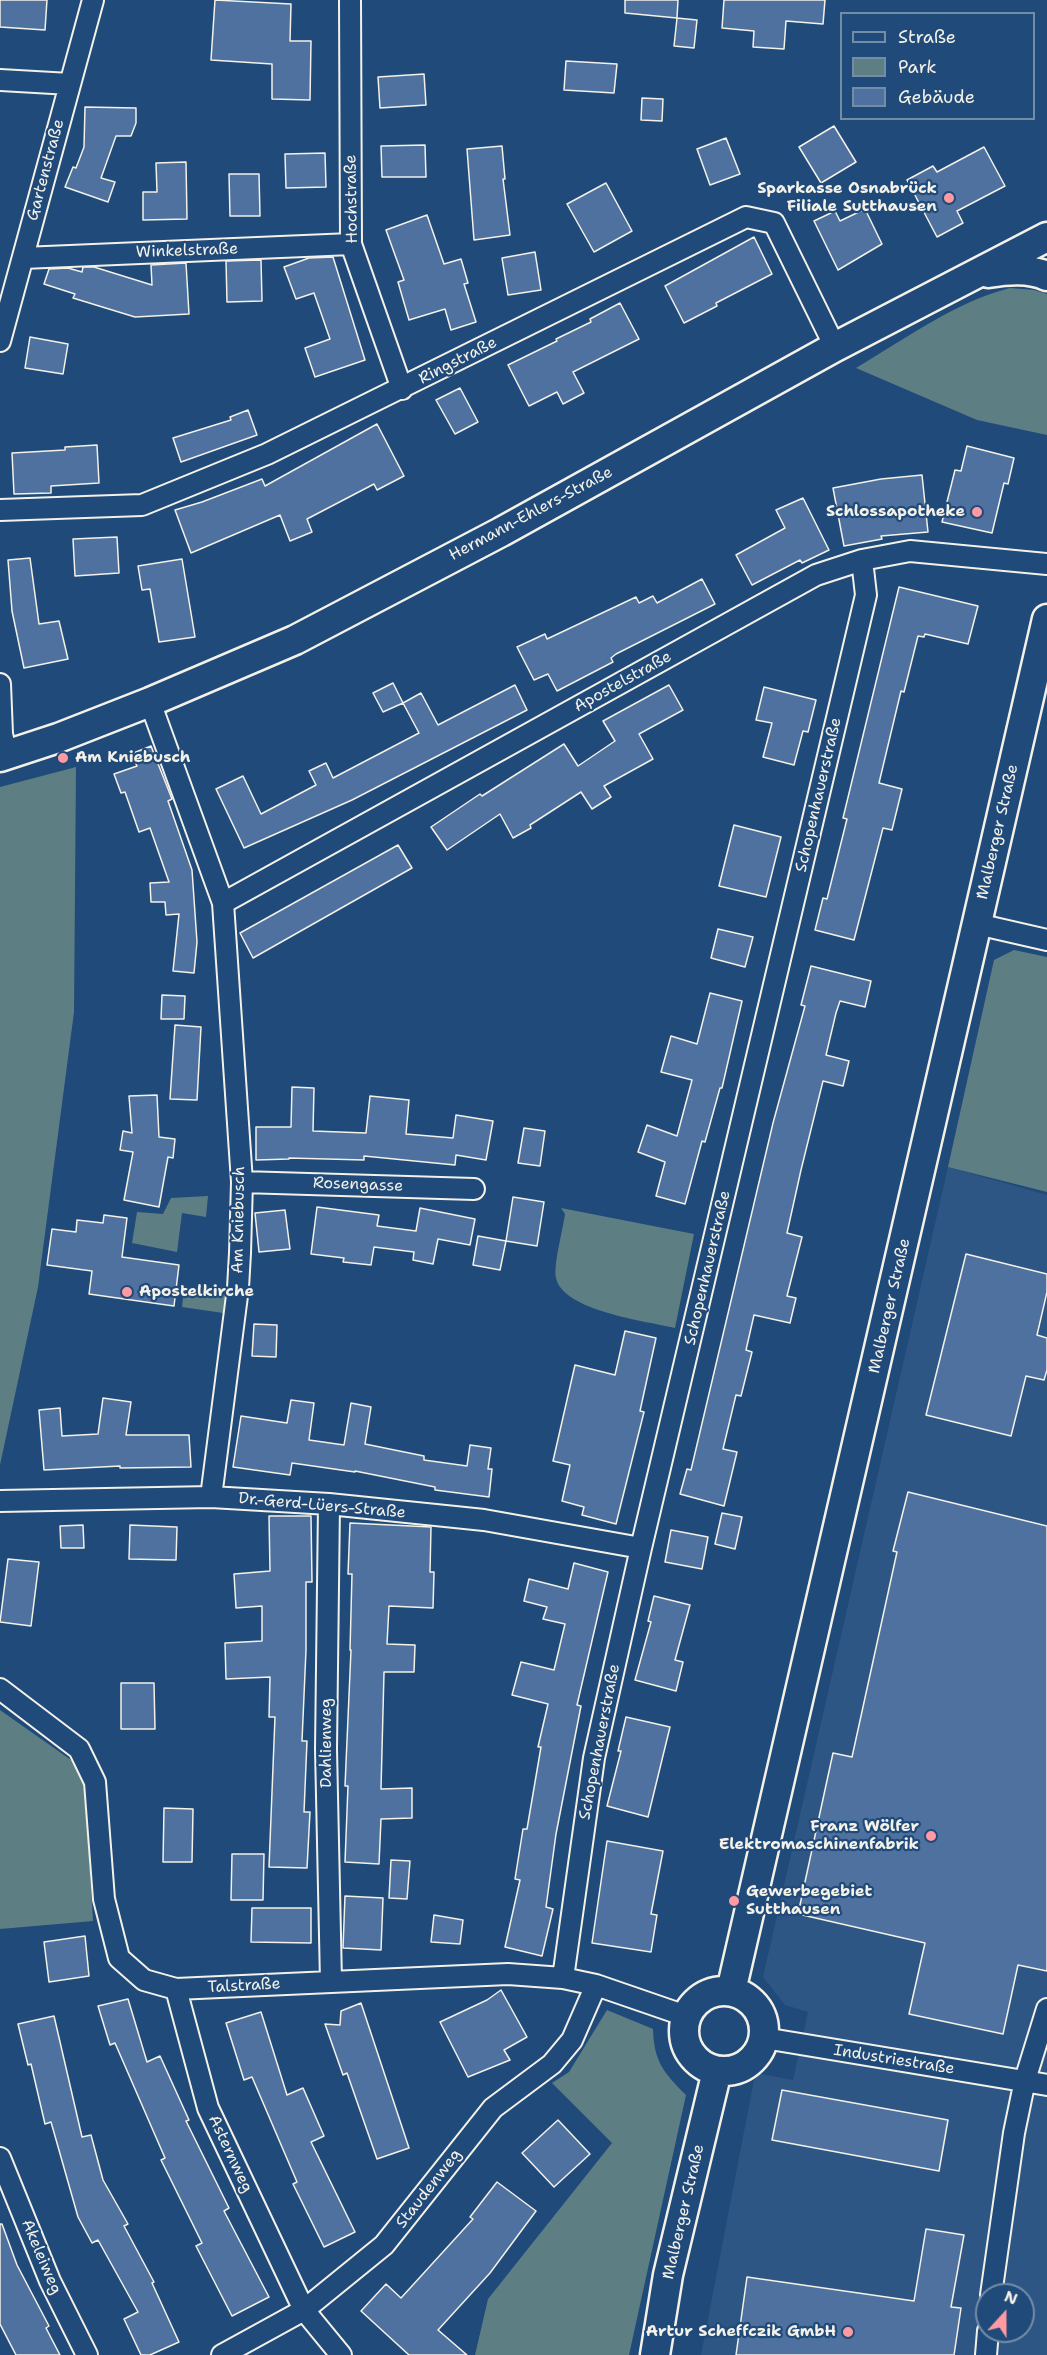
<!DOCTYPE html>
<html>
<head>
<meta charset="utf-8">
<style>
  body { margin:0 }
  #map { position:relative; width:1047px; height:2355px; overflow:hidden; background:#1f4a7a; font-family:"Shantell Sans",sans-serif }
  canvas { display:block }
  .legend { position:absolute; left:840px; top:12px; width:195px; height:108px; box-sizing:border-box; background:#1f4a7a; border:2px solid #748da6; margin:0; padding:8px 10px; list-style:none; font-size:18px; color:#f4f1e8 }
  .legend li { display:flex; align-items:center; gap:12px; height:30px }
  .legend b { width:30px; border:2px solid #748da6 }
  .north { position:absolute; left:975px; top:2283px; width:60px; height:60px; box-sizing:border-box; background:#1f4a7a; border:2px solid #748da6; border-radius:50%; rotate:21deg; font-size:16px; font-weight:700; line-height:24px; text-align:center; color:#f4f1e8 }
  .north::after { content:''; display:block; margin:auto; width:21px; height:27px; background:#ff9aa2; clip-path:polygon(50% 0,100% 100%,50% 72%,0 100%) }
</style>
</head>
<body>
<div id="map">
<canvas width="1047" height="2355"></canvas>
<ul class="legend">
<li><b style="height:8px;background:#1f4a7a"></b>Straße</li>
<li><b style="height:16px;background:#5d7f83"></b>Park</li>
<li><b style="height:16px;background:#4e71a0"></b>Gebäude</li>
</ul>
<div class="north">N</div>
</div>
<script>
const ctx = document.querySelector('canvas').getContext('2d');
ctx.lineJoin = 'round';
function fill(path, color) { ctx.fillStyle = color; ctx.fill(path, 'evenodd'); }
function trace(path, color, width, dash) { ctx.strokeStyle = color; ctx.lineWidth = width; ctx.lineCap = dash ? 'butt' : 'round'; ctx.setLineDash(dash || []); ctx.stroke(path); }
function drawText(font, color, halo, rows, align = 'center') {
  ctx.font = font + ' "Shantell Sans",sans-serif'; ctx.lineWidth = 4.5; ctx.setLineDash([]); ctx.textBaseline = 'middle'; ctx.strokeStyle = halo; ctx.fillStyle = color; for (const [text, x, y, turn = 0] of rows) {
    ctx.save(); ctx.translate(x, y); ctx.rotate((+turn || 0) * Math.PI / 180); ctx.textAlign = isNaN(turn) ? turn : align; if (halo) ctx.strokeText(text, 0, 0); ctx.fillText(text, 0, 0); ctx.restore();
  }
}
fill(new Path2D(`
  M948 1167 1047 1195V2355H701L754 2080 761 2074 793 2080 808 2012 785 2005 763 1977ZM987 2295H1023V2331H987Z`), '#2d5685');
fill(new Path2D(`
  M1010 288 1034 290 1047 294V435L977 420 856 368C905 339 955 302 1010 288Z
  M76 767 74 1012 38 1287 0 1465V787Z
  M1014 950 1047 957V1192L948 1167 994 960Z
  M208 1196 206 1217 182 1213 177 1252 132 1243 137 1212 163 1214 171 1198Z
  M561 1208 694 1234 675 1328C646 1321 563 1311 556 1278 553 1266 563 1229 565 1214Z
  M184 1288 226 1294 223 1313 182 1307Z
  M0 1710 71 1760 85 1787 93 1921 0 1929Z
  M607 2010 653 2029C654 2062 664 2073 686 2095L629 2355H475L488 2299 612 2143 552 2083 569 2072Z`), '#5d7f83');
const building = new Path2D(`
  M0 0H47L45 30 0 27Z
  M215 0 291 4 290 41H311L310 100 272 99V64L211 60Z
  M625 0H678L677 18 625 13Z
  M724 0H825L823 24 786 21 784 49 753 47 754 31 722 28Z
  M677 18 697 20 694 48 674 46Z
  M566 61 617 64 614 93 564 90Z
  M424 74 426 105 380 108 378 77Z
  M642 98 663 99 662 121 641 120Z
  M85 107 136 108V123L131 136H116L101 178 115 182 108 202 65 187 73 167 76 168 84 147Z
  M834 126 856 162 821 183 799 147Z
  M726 138 740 174 710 185 697 149Z
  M425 145 426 177H382L381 146Z
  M502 146 505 179H503L510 235 474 240 467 149Z
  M984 147 1005 186 957 211 963 223 937 237 907 180 933 166 937 172Z
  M325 153 326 187 286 188 285 154Z
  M186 162 187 219 143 220V192H157L156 163Z
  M229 174H259L260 216H230Z
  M606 183 632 231 594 252 567 204Z
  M865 209 882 244 838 270 814 221 835 211 840 221Z
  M427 215 444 264 461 259 468 283 464 284 476 322 451 330 445 309 409 320 398 282 404 280 386 230Z
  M754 237 772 274 716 303 717 306 684 323 665 286Z
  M535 252 541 290 508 295 502 258Z
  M333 257 365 360 315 377 305 348 330 339 314 293 296 299 284 267 309 258Z
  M261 260 262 301 227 302 226 261Z
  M186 263 189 314 135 317 73 298 75 294 44 284 49 269 68 268 82 272 83 267H94L152 285 151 265Z
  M620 303 639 339 573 372 584 393 563 404 557 392 529 406 508 365 557 341 556 339 591 322 590 319Z
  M30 337 68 344 63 374 25 368Z
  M460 388 478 422 455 434 436 400Z
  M248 410 257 435 181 462 173 438 231 420 230 417Z
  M377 424 404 476 377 490 374 484 307 519 312 532 290 541 280 515 191 553 175 510 202 502 262 479 265 486Z
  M97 445 99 483 51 486V493L14 494 12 453 65 450V447Z
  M967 446 1014 458 1008 484 1004 483 992 533 942 522 955 470 961 471Z
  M922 475 928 532 881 536 882 539 844 546 833 488 881 479Z
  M803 498 829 550 802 563 800 560 752 585 736 555 785 528 776 510Z
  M117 537 119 573 75 576 73 539Z
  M30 558 39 624 59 621 68 659 24 668 12 611 8 560Z
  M182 559 195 637 159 642 150 589 142 590 138 566Z
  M702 579 715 604 616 654 611 658 613 662 557 691 548 674 534 680 517 647 545 634 547 639 636 597 639 603 653 596 657 603Z
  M899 587 978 606 968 644 925 634 924 637 918 636 904 692 901 691 879 783 902 789 892 830 883 828 854 940 815 930 823 898 827 899 847 819 843 818Z
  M393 683 403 703 383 712 373 693Z
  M515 685 527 710 352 800 244 848 216 789 243 776 261 814 316 785 309 771 326 763 333 778 419 733 403 703 421 693 438 725Z
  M669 685 683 710 639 734 653 759 604 786 611 797 592 809 581 792 530 825 531 828 513 838 500 814 447 850 431 827 480 794 482 796 564 744 578 766 615 741 603 721Z
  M764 687 816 700 808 732 803 731 794 765 763 757 772 723 756 720Z
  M151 746 172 799 168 801 192 870 197 942 194 973 173 971 179 914 166 915 165 902H151L150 883 169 882 150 828 139 832 125 792 121 793 114 774 137 766 131 754Z
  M734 825 781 837 766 897 719 886Z
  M398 845 412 868 253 958 240 933Z
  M718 929 753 937 745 967 711 958Z
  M811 966 871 981 865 1007 840 1001 836 1013 826 1055 849 1061 843 1086 823 1081 801 1170 787 1233 802 1237 787 1296 796 1298 790 1323 754 1315 746 1350 752 1352 741 1396 736 1395 723 1449 737 1452 724 1506 680 1494 687 1469 691 1470 773 1123 805 1006 801 1005Z
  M710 993 742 1001 722 1088H720L705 1142 702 1141 685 1204 656 1196 665 1162 638 1152 647 1125 677 1136 692 1080 661 1072 671 1036 697 1044Z
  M162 995 185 996 184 1019H161Z
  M175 1025 201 1027 197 1100 170 1099Z
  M292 1087 314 1088 313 1131 366 1133 370 1096 409 1100 406 1134 453 1138 456 1115 493 1121 486 1160 456 1155 455 1165 364 1156V1160L289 1158V1159L256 1160V1127H291Z
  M157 1095 159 1137 175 1139 173 1158 168 1157 159 1207 124 1200 133 1152 120 1150 123 1131 132 1133 129 1096Z
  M524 1128 545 1131 540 1166 518 1163Z
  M513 1197 544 1202 537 1246 506 1241Z
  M317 1207 379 1215 377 1226 416 1231 420 1208 475 1219 470 1245 438 1239 433 1264 413 1260 414 1252 374 1247 371 1265 343 1262 344 1258 311 1254Z
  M285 1210 290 1249 259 1252 255 1213Z
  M104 1215 127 1218 122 1257 179 1265 174 1306 89 1294 92 1271 47 1265 52 1229 76 1232 77 1220 103 1223Z
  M478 1236 506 1241 500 1270 473 1265Z
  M966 1254 1047 1274V1292L1037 1335 1047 1338V1370L1044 1380 1026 1376 1011 1436 926 1415Z
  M254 1324 277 1325 276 1357 252 1356Z
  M625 1331 656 1338 640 1411 644 1412 616 1524 582 1515 584 1507 562 1501 570 1465 553 1461 575 1365 615 1375Z
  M103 1398 131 1402 126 1435H189L191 1467 120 1468V1466L44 1470 39 1410 60 1408 62 1436 98 1434Z
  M291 1400 314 1403 309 1440 344 1445 351 1403 371 1407 365 1444 424 1456V1460L467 1466 470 1445 491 1448 488 1469H492L489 1497 435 1490V1487L355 1471V1472L292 1463 290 1475 233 1467 241 1416 287 1423Z
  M908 1492 1047 1526V1971L1018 1965 1003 2034 909 2014 925 1943 798 1914 833 1753 852 1757 897 1552 893 1551Z
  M722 1513 742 1517 735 1549 715 1544Z
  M269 1516H311L312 1582H306V1650L302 1741H307L304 1812H310L307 1868 269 1867 275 1717H269L270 1677 226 1679 225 1643 262 1641V1606L236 1608 234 1574 270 1571Z
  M350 1523 431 1527 430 1572H434L433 1608 389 1606 387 1644 415 1645 414 1672H384L381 1789 412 1788V1818L381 1819 379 1864 345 1862 348 1786H345L351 1650H350L352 1574H348Z
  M83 1525 84 1548H61L60 1526Z
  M130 1525 177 1527 176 1560 129 1559Z
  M671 1530 708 1537 702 1569 665 1562Z
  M8 1559 39 1562 31 1626 0 1622Z
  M574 1563 608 1572 577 1705 581 1706 556 1834 546 1907 553 1909 542 1956 505 1947 520 1880 515 1879 523 1829H527L541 1747H538L548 1704 512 1695 521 1662 554 1670 565 1624 543 1619 547 1607 524 1601 529 1579 568 1589Z
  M654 1596 690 1605 675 1660 683 1662 676 1691 635 1680 651 1622 648 1621Z
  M121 1683H154L155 1729H121Z
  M626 1717 670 1727 648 1817 607 1806 621 1751H618Z
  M164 1808 193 1809 192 1862H163Z
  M607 1841 663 1851 651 1914 657 1915 651 1952 592 1943Z
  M232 1854H264L263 1900H231Z
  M391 1860 410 1861 407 1899 389 1898Z
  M345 1896 383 1898 381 1950 343 1948Z
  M252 1908H311V1943L251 1942Z
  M434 1915 463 1920 460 1944 431 1942Z
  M85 1936 89 1976 49 1982 44 1942Z
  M501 1990 527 2037 504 2050 510 2060 468 2077 440 2022 487 2000Z
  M128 1999 147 2062 160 2056 189 2120 186 2121 229 2208 224 2211 269 2297 232 2316 196 2246 202 2243 161 2160 165 2158 115 2043 110 2045 98 2006Z
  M361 2003 409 2148 377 2159 347 2073 343 2075 325 2024 340 2025 341 2011Z
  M261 2012 287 2095 303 2088 324 2136 311 2142 355 2232 324 2247 293 2184 297 2182 252 2077 244 2080 226 2023Z
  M54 2016 82 2137 91 2135 103 2180 128 2224 124 2226 154 2282 152 2283 179 2342 150 2355H141L124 2319 138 2312 98 2240 92 2243 78 2217 51 2122 45 2124 31 2064 28 2065 18 2024Z
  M782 2090 948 2120 939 2171 772 2140Z
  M558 2120 590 2154 554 2187 522 2153Z
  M497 2182 536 2211 490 2273 438 2330 467 2355H409L361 2311 386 2284 401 2298 473 2219 470 2217Z
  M0 2224H2L17 2265 49 2326 46 2328 60 2355H16L0 2324Z
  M926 2229 964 2235 951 2307 961 2308 954 2355H736L747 2277 914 2301Z`);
fill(building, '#4e71a0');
trace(building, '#f4f1e8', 1.5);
const street = new Path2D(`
  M350 0 351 244 402 389
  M0 80 70 84
  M23 258 351 244
  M0 341 93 0
  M0 510 142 505 267 454 746 217 774 223 835 347
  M0 684 2 734 7 755
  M150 702 223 903 242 1182 240 1253 238 1288 211 1497
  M223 903 816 575 862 560 910 551 1047 564
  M977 924 1047 940
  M242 1182 474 1189
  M0 1501 211 1497 329 1504 484 1520 641 1548
  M329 1504 326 1749 331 1982
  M0 1689 79 1749 95 1782 104 1899 119 1958 144 1980 176 1989 508 1974 563 1978 596 1985 686 2016
  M563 1978 594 1758 641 1548 866 595 862 560
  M176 1989 208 2108 304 2310 341 2355
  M764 2038 1047 2085
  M0 2158 50 2281 87 2355
  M991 2295 1014 2133 1025 2080 1047 2009
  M222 2355 304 2310 384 2245 493 2108 552 2064 572 2040 596 1985
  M986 2355 988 2331`);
const secondary = new Path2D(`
  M988 273C1008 270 1028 268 1047 276
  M0 757 58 738 150 702 295 640 501 532 835 347 1047 237
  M731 1991 1047 619
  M684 2031a40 40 0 1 1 80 0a40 40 0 1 1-80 0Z
  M655 2355 668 2275 717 2071`);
trace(street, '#f4f1e8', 24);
trace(secondary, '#f4f1e8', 33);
trace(street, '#1f4a7a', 20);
trace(secondary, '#1f4a7a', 28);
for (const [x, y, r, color] of [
  [949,198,6,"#ff9aa2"],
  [977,512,6,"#ff9aa2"],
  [63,758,6,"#ff9aa2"],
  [127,1292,6,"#ff9aa2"],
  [931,1836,6,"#ff9aa2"],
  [734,1901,6,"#ff9aa2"],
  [848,2332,6,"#ff9aa2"]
]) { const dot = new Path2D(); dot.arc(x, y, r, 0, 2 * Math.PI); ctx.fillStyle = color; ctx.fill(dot); trace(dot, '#1f4a7a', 2); }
drawText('16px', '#f4f1e8', '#1f4a7a', [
  ["Gartenstraße",46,170,-75],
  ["Hochstraße",352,199,-91],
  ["Winkelstraße",187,251,-2],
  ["Ringstraße",458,361,-27],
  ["Hermann-Ehlers-Straße",531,514,-28],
  ["Apostelstraße",623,682,-29],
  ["Schopenhauerstraße",819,795,-77],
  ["Malberger Straße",998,832,-77],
  ["Rosengasse",358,1185,2],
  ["Am Kniebusch",239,1220,-89],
  ["Schopenhauerstraße",708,1268,-77],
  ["Malberger Straße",890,1306,-77],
  ["Dr.-Gerd-Lüers-Straße",322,1506,5],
  ["Schopenhauerstraße",600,1742,-79],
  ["Dahlienweg",327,1743,-90],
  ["Talstraße",244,1986,-3],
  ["Industriestraße",894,2060,9],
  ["Asternweg",230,2154,65],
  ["Staudenweg",429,2189,-52],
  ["Malberger Straße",684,2212,-77],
  ["Akeleiweg",41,2257,67]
]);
drawText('bold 16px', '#f4f1e8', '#1f4a7a', [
  ["Sparkasse Osnabrück",937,189],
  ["Filiale Sutthausen",937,207],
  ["Schlossapotheke",965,512],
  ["Am Kniebusch",75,758,"left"],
  ["Apostelkirche",139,1292,"left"],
  ["Franz Wölfer",919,1827],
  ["Elektromaschinenfabrik",919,1845],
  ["Gewerbegebiet",746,1892,"left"],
  ["Sutthausen",746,1910,"left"],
  ["Artur Scheffczik GmbH",836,2332]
], 'right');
</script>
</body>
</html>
